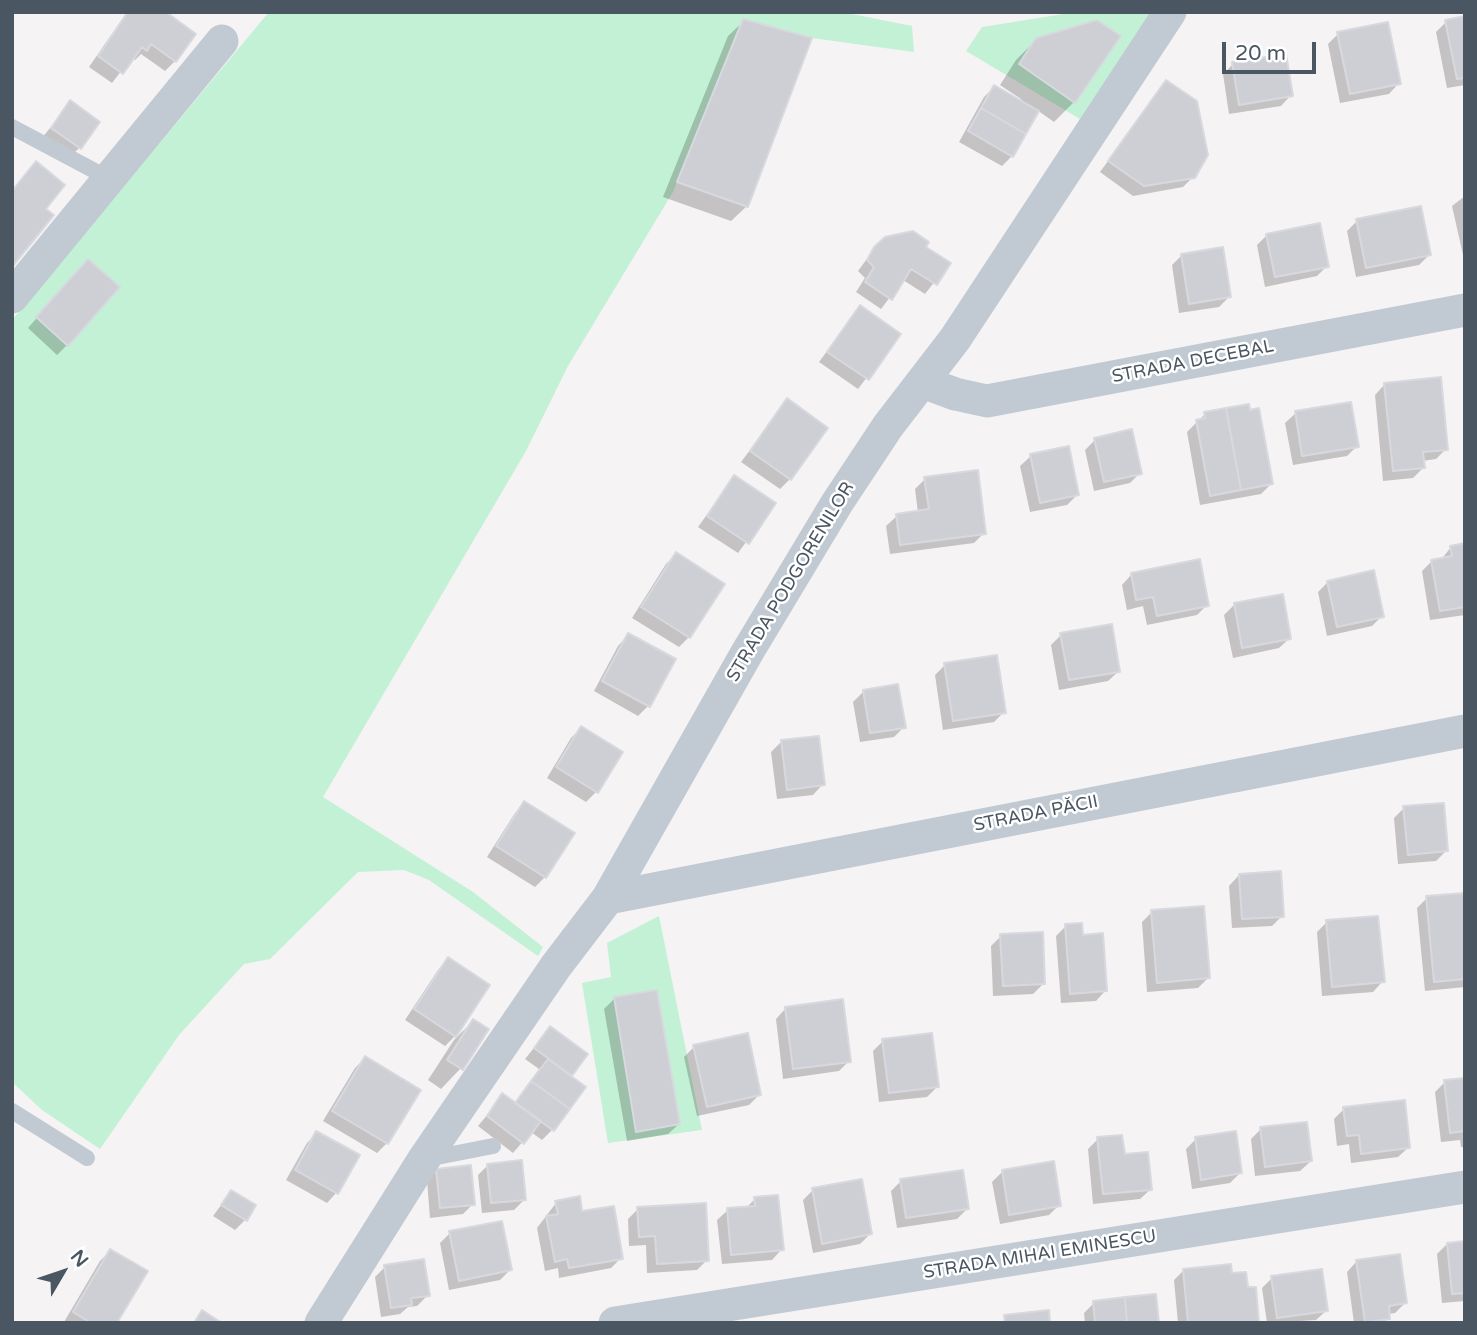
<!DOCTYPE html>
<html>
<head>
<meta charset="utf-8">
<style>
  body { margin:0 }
  #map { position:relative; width:1477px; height:1335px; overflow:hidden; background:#f5f3f3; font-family:"Varela Round",sans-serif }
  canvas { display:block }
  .frame { position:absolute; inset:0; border:14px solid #4a5661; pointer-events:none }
  .north { position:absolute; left:28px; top:1237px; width:70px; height:70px; -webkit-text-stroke:5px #fff; paint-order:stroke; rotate:51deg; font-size:19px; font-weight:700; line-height:28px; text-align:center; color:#4a5661 }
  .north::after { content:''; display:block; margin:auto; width:24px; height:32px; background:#4a5661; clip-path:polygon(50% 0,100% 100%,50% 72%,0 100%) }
  .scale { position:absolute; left:1222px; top:42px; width:94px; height:32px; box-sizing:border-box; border:4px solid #4a5661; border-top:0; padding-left:9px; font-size:21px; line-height:24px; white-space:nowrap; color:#4a5661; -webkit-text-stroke:5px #fff; paint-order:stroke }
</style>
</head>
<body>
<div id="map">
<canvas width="1477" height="1335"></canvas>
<div class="frame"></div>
<div class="north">N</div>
<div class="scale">20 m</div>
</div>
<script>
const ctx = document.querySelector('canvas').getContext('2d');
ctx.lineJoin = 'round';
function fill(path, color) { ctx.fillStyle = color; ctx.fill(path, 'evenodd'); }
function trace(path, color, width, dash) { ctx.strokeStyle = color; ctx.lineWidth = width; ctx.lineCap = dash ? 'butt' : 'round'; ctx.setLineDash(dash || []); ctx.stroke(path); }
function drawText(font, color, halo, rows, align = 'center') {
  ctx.font = font + ' "Varela Round",sans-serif'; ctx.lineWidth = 5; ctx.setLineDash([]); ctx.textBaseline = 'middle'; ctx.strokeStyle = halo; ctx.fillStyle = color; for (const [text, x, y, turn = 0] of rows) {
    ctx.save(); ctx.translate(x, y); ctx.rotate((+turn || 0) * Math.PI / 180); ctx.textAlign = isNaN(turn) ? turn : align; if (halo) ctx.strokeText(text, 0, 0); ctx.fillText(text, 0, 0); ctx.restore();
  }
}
fill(new Path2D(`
  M269 12H842L912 26 914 52 812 38 743 19 673 192 568 366 526 451 323 797 473 892 543 947 538 956 429 880 404 870 358 872 270 959 244 964 179 1035 100 1149 42 1110 12 1082V320Z
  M1076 12H1153L1080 119 966 51 982 27Z
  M659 916 702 1130 608 1143 582 983 611 977 607 943Z`), '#c3f1d5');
fill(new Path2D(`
  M127 12H163L175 61 165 71 141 54 135 60 132 57 112 83 89 67Z
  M1465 18V85L1447 88 1436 32 1446 22Z
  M744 21 747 206 731 221 663 197 728 36Z
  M1338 34 1399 83 1389 94 1340 103 1328 44Z
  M1037 39 1074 102 1054 122 1037 110 1012 156 1002 166 959 142 984 97 994 87 1020 102 1021 99 1000 85 1016 60Z
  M1233 64 1291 95 1281 106 1229 114 1223 74Z
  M1166 82 1193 177 1183 187 1133 196 1100 172Z
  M70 103 79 148 69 158 42 138Z
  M1465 196V255H1463L1452 206Z
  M1357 221 1429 255 1419 265 1356 277 1347 231Z
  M1267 235 1327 266 1317 276 1265 287 1257 245Z
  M923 247 949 263 925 294 903 280 881 309 856 292 865 278 858 271 875 248Z
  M1182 255 1229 297 1219 307 1179 313 1172 265Z
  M78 271 67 345 57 355 28 328Z
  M860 307 899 335 858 389 819 362Z
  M1385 384 1446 449 1436 459 1422 461 1423 468 1413 478 1383 481 1375 395Z
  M787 401 790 479 780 489 741 462Z
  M1296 413 1357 446 1347 456 1293 465 1285 423Z
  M1205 414 1271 484 1261 494 1200 505 1187 432Z
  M1095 440 1140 473 1130 483 1094 491 1085 450Z
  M1031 456 1077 495 1067 505 1030 512 1020 466Z
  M734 477 774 504 738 553 698 527Z
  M925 479 984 533 974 543 890 554 886 526 897 516 918 513 915 489Z
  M1465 545V615L1430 620 1422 571 1432 561 1441 560 1451 547Z
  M676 554 689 637 679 647 632 618 666 564Z
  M1132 574 1207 605 1197 615 1147 625 1143 606 1127 610 1122 585Z
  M1328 582 1382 616 1372 626 1327 636 1318 592Z
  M1234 605 1290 638 1279 648 1233 658 1224 615Z
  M628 635 648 706 638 716 594 691 618 646Z
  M1061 635 1119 671 1108 681 1059 690 1051 645Z
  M945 665 1004 712 994 722 943 730 935 675Z
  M863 692 904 727 894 737 860 742 853 702Z
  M581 728 596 792 586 802 547 778 571 738Z
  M781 742 823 784 813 795 777 799 771 752Z
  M525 803 545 877 535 887 487 857 515 813Z
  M1404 808 1447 850 1436 861 1398 864 1394 818Z
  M1239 875 1282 916 1272 926 1232 928 1229 886Z
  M1465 894V987L1425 991 1417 908 1427 898Z
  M1152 912 1208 978 1198 988 1147 992 1142 922Z
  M1327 922 1383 981 1373 992 1322 996 1317 932Z
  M1066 926 1081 937 1106 990 1096 1001 1061 1003 1056 936Z
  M1001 936 1043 984 1033 994 993 996 991 946Z
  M448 960 488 985 454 1037 445 1046 405 1020 438 970Z
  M614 999 679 1124 668 1134 627 1141 604 1009Z
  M786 1008 849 1061 839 1071 783 1079 776 1019Z
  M473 1021 461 1068 441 1089 428 1080 454 1040Z
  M550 1028 586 1054 569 1077 552 1130 542 1140 531 1132 513 1153 478 1126 503 1096 514 1104 539 1069 525 1059Z
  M883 1041 937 1087 927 1097 879 1102 873 1051Z
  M694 1047 759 1095 749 1105 697 1116 684 1057Z
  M365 1058 419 1091 387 1143 377 1153 323 1121 355 1068Z
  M1465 1079V1147H1461L1460 1140 1441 1142 1435 1092 1445 1082Z
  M1344 1109 1409 1147 1398 1157 1351 1163 1349 1144 1337 1146 1334 1119Z
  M1261 1129 1311 1161 1300 1171 1255 1176 1251 1139Z
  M317 1133 337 1192 327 1203 286 1180 307 1143Z
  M1098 1139 1123 1155 1151 1189 1140 1199 1093 1204 1088 1149Z
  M1196 1139 1240 1173 1230 1183 1192 1189 1186 1149Z
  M488 1165 524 1200 514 1210 482 1213 478 1175Z
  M437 1170 473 1204 463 1214 430 1218 427 1180Z
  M1003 1171 1059 1205 1049 1215 1000 1224 992 1182Z
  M901 1181 967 1209 957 1219 897 1228 891 1191Z
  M813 1190 870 1234 860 1244 813 1253 803 1200Z
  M231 1192 245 1220 235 1230 213 1216Z
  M755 1199 782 1249 772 1260 722 1264 717 1220 728 1210 746 1208Z
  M556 1203 581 1213 621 1258 611 1268 559 1278 558 1268 545 1271 537 1228Z
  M638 1209 707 1260 697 1270 647 1273 646 1245 629 1246 628 1219Z
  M450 1233 510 1270 500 1280 449 1290 440 1243Z
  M1465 1243V1301L1442 1303 1437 1254 1447 1244Z
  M110 1251 115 1323 64 1322 100 1261Z
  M1357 1261 1405 1303 1395 1313 1388 1314 1384 1323H1354L1347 1272Z
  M385 1267 428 1295 417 1306 408 1307 400 1314 381 1317 375 1277Z
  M1184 1270 1231 1275 1246 1289 1258 1323H1178L1174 1280Z
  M1272 1278 1327 1310 1316 1320 1267 1323 1262 1288Z
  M1094 1303 1157 1323H1085L1084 1313Z`), '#0003');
const building = new Path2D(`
  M128 12H166L196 34 176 62 151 44 147 51 142 47 123 74 98 56Z
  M1465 16V78L1457 79 1445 20Z
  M743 19 812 38 748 207 677 182Z
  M1097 20 1121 36 1075 103 1019 64 1036 38Z
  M1388 22 1401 84 1350 94 1337 32Z
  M1286 54 1293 96 1239 105 1232 62Z
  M1166 80 1197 101 1208 155 1195 178 1144 186 1108 161Z
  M994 85 1039 111 1026 134 981 108Z
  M70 100 100 122 81 149 51 128Z
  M981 108 1026 134 1013 157 968 131Z
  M36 161 65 185 46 209 54 215 12 267V191Z
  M1421 206 1431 255 1366 268 1356 219Z
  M1320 223 1329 267 1275 277 1266 234Z
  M913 231 929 242 926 247 951 263 937 285 911 269 892 300 865 282 874 267 867 260 874 247 885 237Z
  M1223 247 1231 297 1189 304 1181 254Z
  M88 259 120 287 68 346 36 317Z
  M860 305 901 334 869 380 827 352Z
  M1441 377 1448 450 1423 452 1425 468 1393 471 1384 383Z
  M787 398 828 428 791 480 750 451Z
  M1351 402 1359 447 1302 456 1295 411Z
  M1249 404 1250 410 1259 408 1273 484 1241 490 1226 408Z
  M1226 408 1241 490 1210 496 1196 420 1205 418 1204 412Z
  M1132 429 1142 474 1104 482 1094 438Z
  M1069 446 1079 495 1040 503 1030 454Z
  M978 470 986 534 900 545 896 514 929 509 924 477Z
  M734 475 776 503 749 544 707 516Z
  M1465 543V607L1440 611 1431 560 1452 556 1450 546Z
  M676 552 725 584 690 638 641 607Z
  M1200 559 1209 606 1157 616 1153 597 1136 600 1131 573Z
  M1374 570 1384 617 1337 627 1327 581Z
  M1283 594 1291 639 1242 648 1234 603Z
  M1112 624 1120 672 1069 680 1060 633Z
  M628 633 676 659 650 707 602 681Z
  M997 655 1006 713 953 721 944 663Z
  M898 684 906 728 870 733 863 690Z
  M581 726 623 752 598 793 556 767Z
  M819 736 825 785 787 790 781 740Z
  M524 801 575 833 546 878 496 846Z
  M1444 803 1448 851 1408 855 1403 806Z
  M1281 871 1284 917 1242 919 1239 874Z
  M1465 893V979L1434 982 1426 896Z
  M1204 906 1210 978 1157 983 1151 910Z
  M1378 916 1385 982 1332 987 1326 920Z
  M1082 923 1083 935 1103 933 1107 991 1070 994 1065 924Z
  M1043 932 1045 984 1003 986 1000 934Z
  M448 957 490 985 456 1037 414 1009Z
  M657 990 680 1124 636 1132 614 997Z
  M843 999 851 1062 793 1069 785 1007Z
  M473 1019 489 1029 463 1070 447 1060Z
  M550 1026 588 1054 572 1076 534 1048Z
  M748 1033 761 1095 707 1107 693 1045Z
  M932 1033 939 1087 889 1093 882 1039Z
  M365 1056 421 1090 388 1144 332 1111Z
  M548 1059 586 1087 570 1109 531 1081Z
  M1465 1078V1131L1450 1133 1444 1080Z
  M531 1081 570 1109 554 1131 515 1103Z
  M502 1093 541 1121 524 1144 487 1116Z
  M1405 1100 1410 1148 1361 1154 1359 1135 1347 1136 1343 1107Z
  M1307 1122 1312 1161 1265 1167 1260 1127Z
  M316 1131 360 1155 338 1194 295 1170Z
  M1236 1131 1242 1173 1201 1180 1195 1137Z
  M1122 1135 1125 1154 1148 1152 1152 1190 1103 1194 1097 1137Z
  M522 1160 526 1200 491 1203 487 1164Z
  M1054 1161 1061 1206 1009 1215 1002 1170Z
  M471 1165 475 1205 440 1208 436 1169Z
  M963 1170 969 1209 906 1218 900 1179Z
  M862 1179 872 1234 822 1244 812 1188Z
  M231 1190 256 1205 247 1221 221 1205Z
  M778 1195 784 1250 731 1255 727 1208 755 1206 754 1197Z
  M580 1196 582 1211 614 1206 623 1259 569 1268 567 1259 555 1262 546 1216 558 1214 555 1201Z
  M706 1203 709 1261 657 1264 655 1236 639 1237 637 1207Z
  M502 1221 512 1270 459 1281 449 1231Z
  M1465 1241V1293L1452 1294 1447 1243Z
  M110 1249 148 1271 117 1323H91L73 1312Z
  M1400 1254 1407 1303 1389 1306 1390 1319 1365 1322 1356 1260Z
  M424 1259 430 1296 411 1298 412 1305 391 1308 384 1265Z
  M1231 1264 1232 1273 1246 1272 1248 1287H1256L1259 1323H1188L1183 1269Z
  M1322 1269 1328 1311 1277 1318 1271 1276Z
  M1156 1294 1159 1323H1127L1125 1297Z
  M1125 1297 1127 1323H1095L1093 1301Z
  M202 1310 222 1323H194Z
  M1049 1310 1050 1323H1005L1004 1315Z`);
fill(building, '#cdcfd5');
trace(building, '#d7d9de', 2);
trace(new Path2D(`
  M12 127 108 178
  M12 1111 87 1158
  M427 1159 493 1146`), '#c1cad2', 16);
trace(new Path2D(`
  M12 297 222 41
  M923 382 955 394 987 401 1465 310
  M608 898 1465 731
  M321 1323 424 1159 556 966 608 898 748 651 837 503 888 426 955 339 1170 12
  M615 1323 1465 1187`), '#c1cad2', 33);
drawText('18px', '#4a5661', '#fff', [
  ["STRADA DECEBAL",1193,362,-11],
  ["STRADA PODGORENILOR",791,582,-59],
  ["STRADA PĂCII",1036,814,-11],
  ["STRADA MIHAI EMINESCU",1040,1255,-9]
]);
</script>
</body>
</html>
